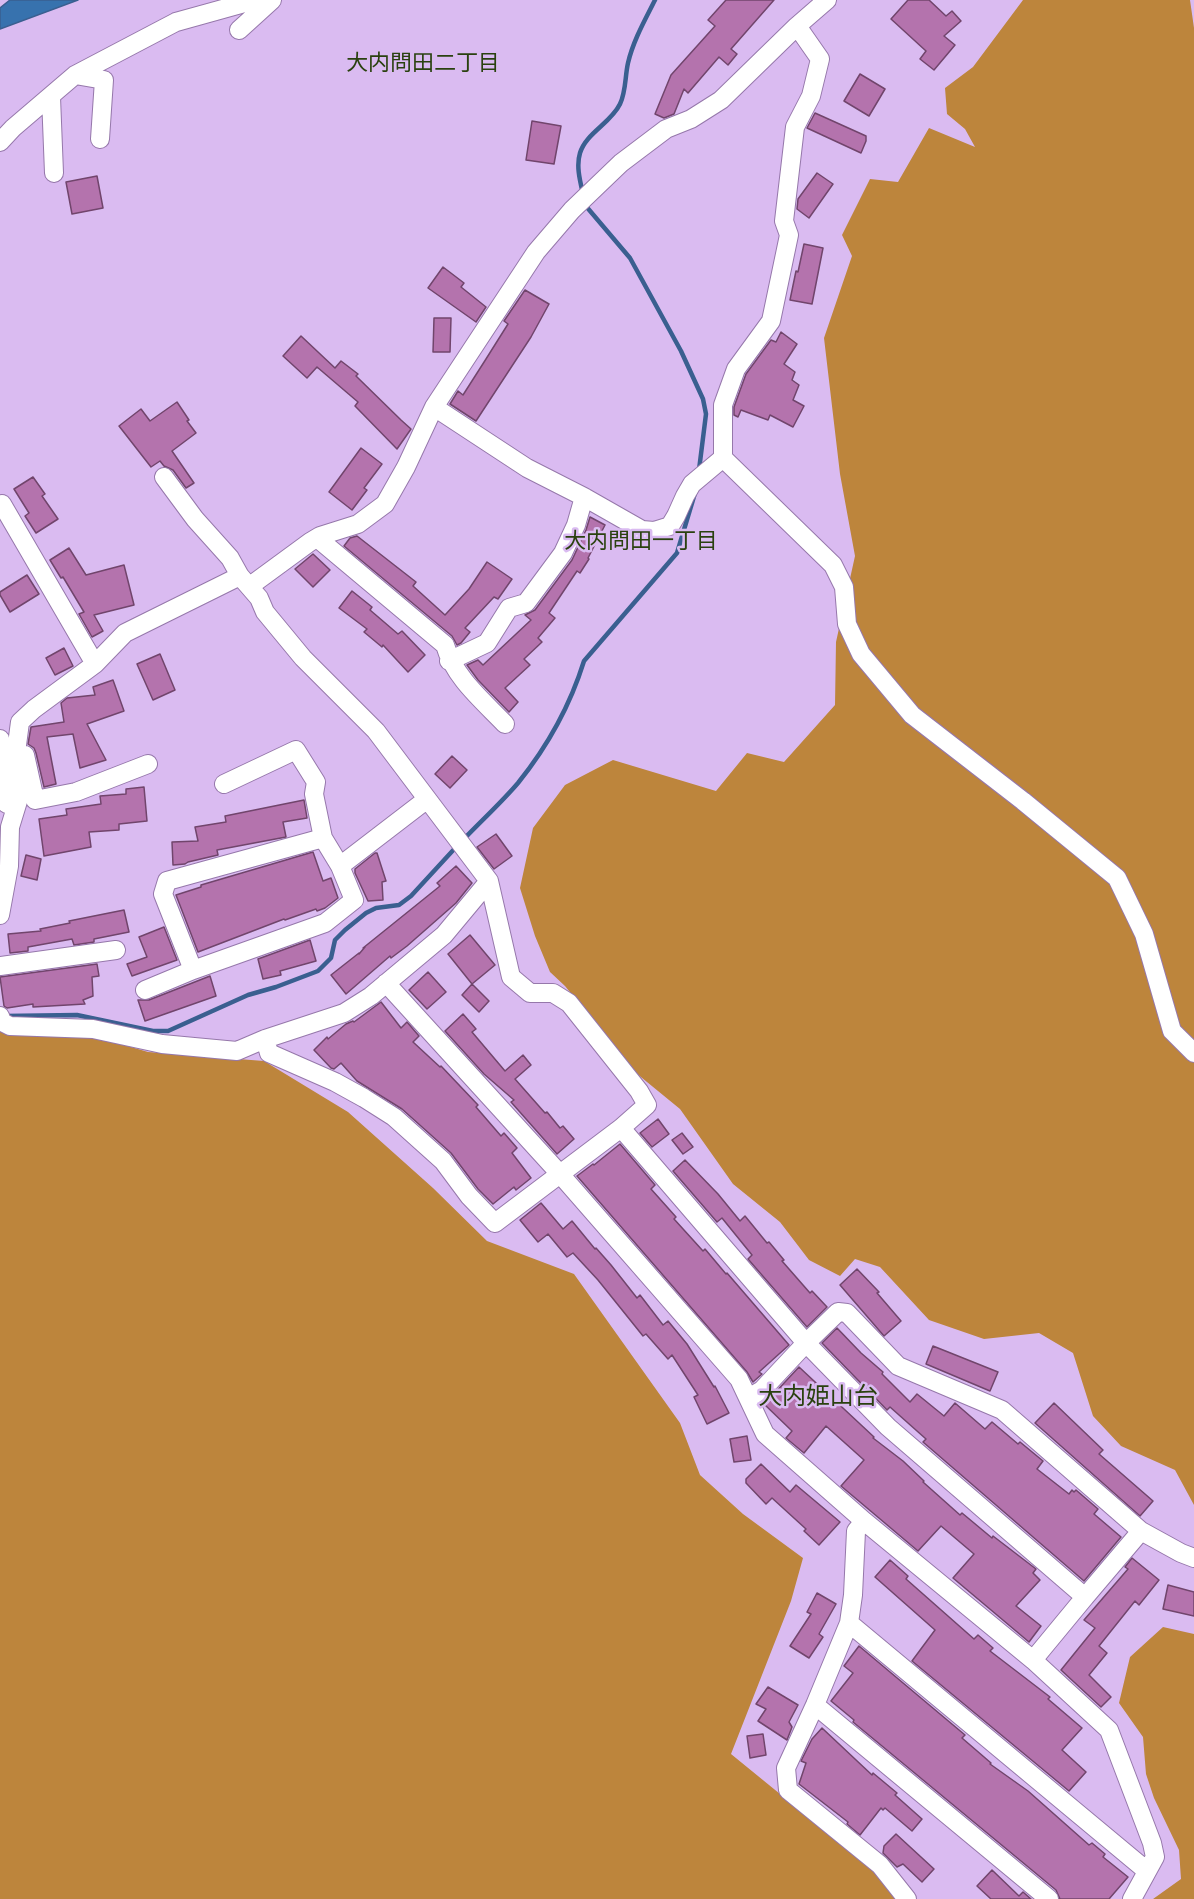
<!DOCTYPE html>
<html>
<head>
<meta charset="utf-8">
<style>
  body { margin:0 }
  canvas { display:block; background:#dabbf1 }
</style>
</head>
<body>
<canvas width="1194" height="1899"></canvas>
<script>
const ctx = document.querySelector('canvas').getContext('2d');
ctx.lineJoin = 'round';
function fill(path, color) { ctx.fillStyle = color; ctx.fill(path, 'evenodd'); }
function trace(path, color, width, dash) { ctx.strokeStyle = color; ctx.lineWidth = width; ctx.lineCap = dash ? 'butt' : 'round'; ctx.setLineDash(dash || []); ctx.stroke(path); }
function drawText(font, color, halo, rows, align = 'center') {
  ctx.font = font + ' Overpass,"Noto Sans JP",sans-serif'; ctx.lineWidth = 5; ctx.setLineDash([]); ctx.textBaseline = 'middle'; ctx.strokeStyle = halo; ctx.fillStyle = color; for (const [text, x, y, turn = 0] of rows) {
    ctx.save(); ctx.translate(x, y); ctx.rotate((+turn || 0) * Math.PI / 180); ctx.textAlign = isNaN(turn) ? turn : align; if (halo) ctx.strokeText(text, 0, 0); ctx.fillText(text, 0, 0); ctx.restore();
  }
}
fill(new Path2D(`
  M1023 0H1190L1194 28V1505L1175 1470 1121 1446 1093 1416 1073 1353 1039 1333 984 1339 929 1320 880 1267 855 1259 840 1276 809 1260 780 1222 733 1184 680 1109 636 1073 565 986 550 972 535 936 520 888 533 828 565 785 613 760 716 791 747 753 784 762 835 705 836 642 855 556 840 474 824 338 852 256 842 235 870 179 898 182 929 128 975 147 965 129 947 114 945 88 973 67Z
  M0 1028 87 1034 148 1052 264 1061 348 1112 433 1188 487 1241 574 1274 680 1423 700 1475 743 1514 803 1558 791 1601 731 1754 872 1869 895 1899H0Z
  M1163 1627 1194 1634V1899H1153L1181 1879 1179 1850 1154 1798 1146 1774 1143 1737 1119 1703 1130 1657Z`), '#bd853c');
const water = new Path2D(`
  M10 0H78L0 29V8Z`);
fill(water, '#3772ae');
trace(water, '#3a5f90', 1.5);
trace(new Path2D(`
  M583 194C580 181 576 166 580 153 586 133 611 123 620 104 626 92 625 76 628 63 633 41 645 20 655 0
  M585 205 630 258 681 351 703 399 706 414 699 470
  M463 840C481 821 501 803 518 783 547 747 570 706 584 661L677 553 695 493
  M4 1016 77 1015 153 1031H168L248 995 276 987 318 971 331 958 335 940 345 930 366 913 376 908 399 905 411 896 457 846`), '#3a5f90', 4.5);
const building = new Path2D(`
  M726 0H774L731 49 737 54 728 65 719 57 688 93 684 89 674 114 664 118 655 114 671 75 715 26 708 20Z
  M908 0H929L946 16 952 11 961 21 944 36 955 45 934 70 920 59 926 51 891 19Z
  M860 74 885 89 869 116 844 101Z
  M815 113 866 136V141L861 153 807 128Z
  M532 121 561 126 554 164 526 160Z
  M817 173 833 184 809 218 797 209 798 199Z
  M97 176 103 208 72 214 66 182Z
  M804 244 823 248 812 304 790 300 796 271 798 272Z
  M443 267 464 283 461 287 486 307 476 322 428 288Z
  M525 290 549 304 531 337 476 421 450 404 458 391 463 395 486 359 508 324 504 321Z
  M434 318H451L450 352H433Z
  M781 332 797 344 784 364 795 372 792 380 799 385 793 400 804 406 793 427 770 415 768 420 741 410 738 417 734 415V407L746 374 771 340 776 342Z
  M301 336 335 368 341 361 358 374 356 376 401 420 411 429 397 449 355 406 358 402 317 367 307 378 283 356Z
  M177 402 189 420 187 421 196 433 172 451 194 483 186 488 173 470 164 466 160 461 151 467 119 426 141 409 150 421Z
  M361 448 382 464 364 488 367 490 352 510 329 492Z
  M33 477 45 494 42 496 58 519 36 533 25 516 29 513 14 489Z
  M590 517 605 525 588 558 589 559 580 573 577 571 549 613 555 618 538 638 542 642 524 659 530 665 505 688 518 702 509 712 478 680 467 665 478 660 483 665 531 620 525 615 535 610 572 560 586 530Z
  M357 536 416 582 413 586 445 615 469 589 487 562 512 579 498 599 494 597 465 628 470 632 461 643 457 645 452 636 344 546 350 538Z
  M69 548 86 575 124 565 134 605 94 615 103 631 92 637 79 614 84 612 63 577 61 578 50 560Z
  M313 554 330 570 313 587 295 569Z
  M27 575 39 594 10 612 0 595V592Z
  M352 591 372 607 370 610 398 634 402 631 425 655 408 672 383 645 382 647 364 632 367 629 339 608Z
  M64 648 73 666 55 675 46 658Z
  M160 654 175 690 153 700 137 664Z
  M113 680 124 711 87 724 106 760 80 768 73 734 47 737 56 784 44 787 36 753 34 748 28 744 31 727 64 722 61 703 67 698 95 695 93 687Z
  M452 756 467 770 450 788 435 774Z
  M144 787 147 821 119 824V830L89 832 91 847 44 856 39 819 67 815 66 809 101 804 100 796 126 794V789Z
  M304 800 307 818 283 822 286 837 217 850 218 855 188 862 185 864 173 865 172 842 198 841 195 827 226 822 225 816Z
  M496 834 512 856 494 869 477 847Z
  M313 852 323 881 331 878 338 898 325 908 317 911 316 909 285 920 284 919 198 952 176 895 201 887V885Z
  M375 853H377L386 881 382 882 383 900 368 901 355 873V869Z
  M26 855 41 859 37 880 21 876Z
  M456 866 472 883 456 903 407 946 391 958 390 956 346 994 331 975 359 953V954L365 947 363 948 440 886 437 883Z
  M124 910 129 932 94 939V942L74 945 72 939 28 947V951L10 953 8 934 41 931 40 929 70 923 69 921Z
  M164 927 177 960 132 976 127 964 147 957 139 937Z
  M470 935 495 965 472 984 448 954Z
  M310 940 316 961 280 971 281 975 263 979 258 959Z
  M97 964 99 976 92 977 93 996 83 1000 85 1004 33 1007V1004L7 1008 4 1006 0 977Z
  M428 972 446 992 427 1009 409 990Z
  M210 976 216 996 145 1021 138 1000H149Z
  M472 984 489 1001 479 1012 462 995Z
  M381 1002 401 1028 407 1022 419 1036 413 1042 440 1067 441 1066 478 1105 476 1107 501 1136 504 1133 517 1148 512 1153 531 1178 516 1190 514 1187 493 1204 478 1189 451 1153 402 1109 357 1081 341 1063 334 1069 331 1068 314 1050 327 1037 328 1039 346 1024 353 1021 354 1022Z
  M463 1014 476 1029 472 1032 505 1071 523 1055 531 1065 515 1079 545 1113 547 1112 560 1128 563 1126 574 1139 557 1154 511 1102 514 1100 484 1074 445 1031Z
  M658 1119 669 1134 652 1147 640 1133Z
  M682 1133 693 1147 683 1154 672 1140Z
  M620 1144 655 1185 651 1189 676 1217 674 1219 703 1251 705 1249 726 1274 727 1273 789 1345 759 1372 762 1374 753 1382 747 1372 577 1176 593 1164 594 1165Z
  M685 1160 718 1194 740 1221 745 1216 767 1243 769 1242 784 1260 782 1261 810 1293 812 1291 827 1307 807 1327 748 1259 752 1255 722 1218 717 1222 673 1171Z
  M541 1203 563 1229 572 1221 595 1249 596 1248 611 1265 637 1298 640 1295 663 1325 668 1321 687 1344 714 1387 715 1386 729 1413 707 1424 694 1397 698 1395 672 1355 668 1359 646 1334 643 1336 598 1280 573 1253 567 1257 548 1234 538 1242 520 1220Z
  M857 1269 879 1292 877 1293 901 1321 884 1336 840 1285Z
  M837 1328 861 1353 883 1372 882 1374 910 1402 917 1394 944 1416 955 1403 985 1429 992 1422 1018 1444 1020 1442 1043 1461 1037 1469 1069 1494 1072 1490 1074 1492 1076 1490 1098 1509 1094 1514 1121 1537 1084 1581 923 1442 926 1439 890 1407 887 1410 822 1343Z
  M933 1346 998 1372 990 1391 926 1364Z
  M799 1367 874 1437 873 1438 903 1461 924 1481 923 1482 960 1515 962 1513 992 1538 993 1536 1036 1569 1033 1573 1040 1580 1016 1606 1041 1626 1029 1642 953 1578 974 1554 941 1526 918 1551 841 1486 864 1460 826 1426 804 1453 786 1438 792 1431 763 1403 770 1398Z
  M1054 1403 1103 1450 1099 1454 1153 1501 1140 1516 1035 1423Z
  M747 1436 751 1460 734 1462 730 1439Z
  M761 1464 790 1492 796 1485 840 1522 819 1545 804 1531 806 1529 772 1498 766 1504 746 1483V1479Z
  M1132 1558 1159 1580 1139 1605 1135 1601 1099 1646 1107 1653 1089 1675 1111 1697 1101 1707 1061 1670 1095 1628 1084 1620 1128 1569 1125 1567Z
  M890 1560 908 1576 906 1579 974 1639 978 1635 993 1648 990 1651 1050 1697 1048 1699 1082 1728 1062 1750 1086 1772 1069 1791 912 1661 935 1630 875 1577Z
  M1168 1585 1194 1592V1616L1163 1609Z
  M817 1593 836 1604 819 1634 823 1637 809 1658 790 1646 811 1614 807 1612Z
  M859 1646 965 1735 962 1738 991 1763 990 1764 1028 1791 1089 1845 1092 1843 1105 1854 1103 1857 1128 1877 1109 1899H1060L1056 1890 853 1722 854 1720 831 1701 853 1673 844 1666Z
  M768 1687 798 1705 789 1722 792 1727 787 1740 758 1721 766 1709 756 1704Z
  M822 1728 872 1775 873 1773 897 1793 895 1795 922 1819 912 1831 885 1808 883 1810 881 1808 860 1835 847 1824 848 1822 799 1784 806 1763 801 1761 812 1739Z
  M763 1734 766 1755 750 1758 747 1736Z
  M896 1834 934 1869 922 1882 903 1864 897 1867 883 1853 884 1846Z
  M992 1870 1019 1896 1023 1892 1031 1899H991L977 1886Z`);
fill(building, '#b473ad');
trace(building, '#71456c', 1.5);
const street = new Path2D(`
  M797 26 820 59 811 96 795 127 784 221 789 235 771 321 736 369 723 405V458L833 565 844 587 847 624 861 654 912 715 1023 801 1117 878 1144 934 1172 1031 1194 1053
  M239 30 272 0
  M75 75 104 80 100 139
  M51 97 54 173
  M0 142 13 128 75 75 176 22 255 0
  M434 407 527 468 584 497 642 530 654 531 670 526 676 516 685 496 692 484 723 458
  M164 477 195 519 230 558 240 576
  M2 504 95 664
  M320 536 322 542 445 645C454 677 482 700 505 724
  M250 586 310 542 320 536 358 524 385 504 406 467 434 407 536 252 572 210 621 163 666 129 691 119 721 100 797 26 827 0
  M449 661 487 643 509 608 526 603 563 553 576 525 584 497
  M0 739 7 804
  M25 755 35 800 76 792 148 764
  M224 784 296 750 316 782 314 794 323 838 340 866
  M0 915 9 866 10 827 18 801 17 745 20 722 34 709 95 664 125 633 240 576 259 598 265 612 303 658 376 731 489 881 511 977 530 993H553L569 1003 639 1091 647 1105 621 1128 495 1223 469 1196 443 1161 394 1117 364 1098 335 1082 269 1053 265 1039
  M0 966 116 950
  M193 970 163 894 167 881 323 838
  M386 983 560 1174 739 1379 765 1434 864 1521 1033 1660 1085 1597 888 1427 806 1343 621 1128
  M145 990 193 970 325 923 354 900 340 866 426 800
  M0 1016 2 1022 10 1026 93 1029 162 1044 237 1051 265 1039 344 1013 371 996 444 935 489 881
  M748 1398 762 1390 806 1343 838 1312 847 1313 898 1366 1002 1410 1141 1531 1181 1553 1194 1558
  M864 1521 856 1531 853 1595 849 1623 815 1705 786 1768 788 1790 880 1865 907 1899
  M1085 1597 1141 1531
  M849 1623 1147 1871
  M1033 1660 1109 1730 1152 1843 1155 1857 1132 1899
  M815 1705 1049 1899`);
trace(street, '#9678ab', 20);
trace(street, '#fff', 18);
drawText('22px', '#2a410f', '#dabbf1', [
  ["大内問田二丁目",423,66],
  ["大内問田一丁目",641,544]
]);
drawText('24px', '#2a410f', '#dabbf1', [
  ["大内姫山台",818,1399]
]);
</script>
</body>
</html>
